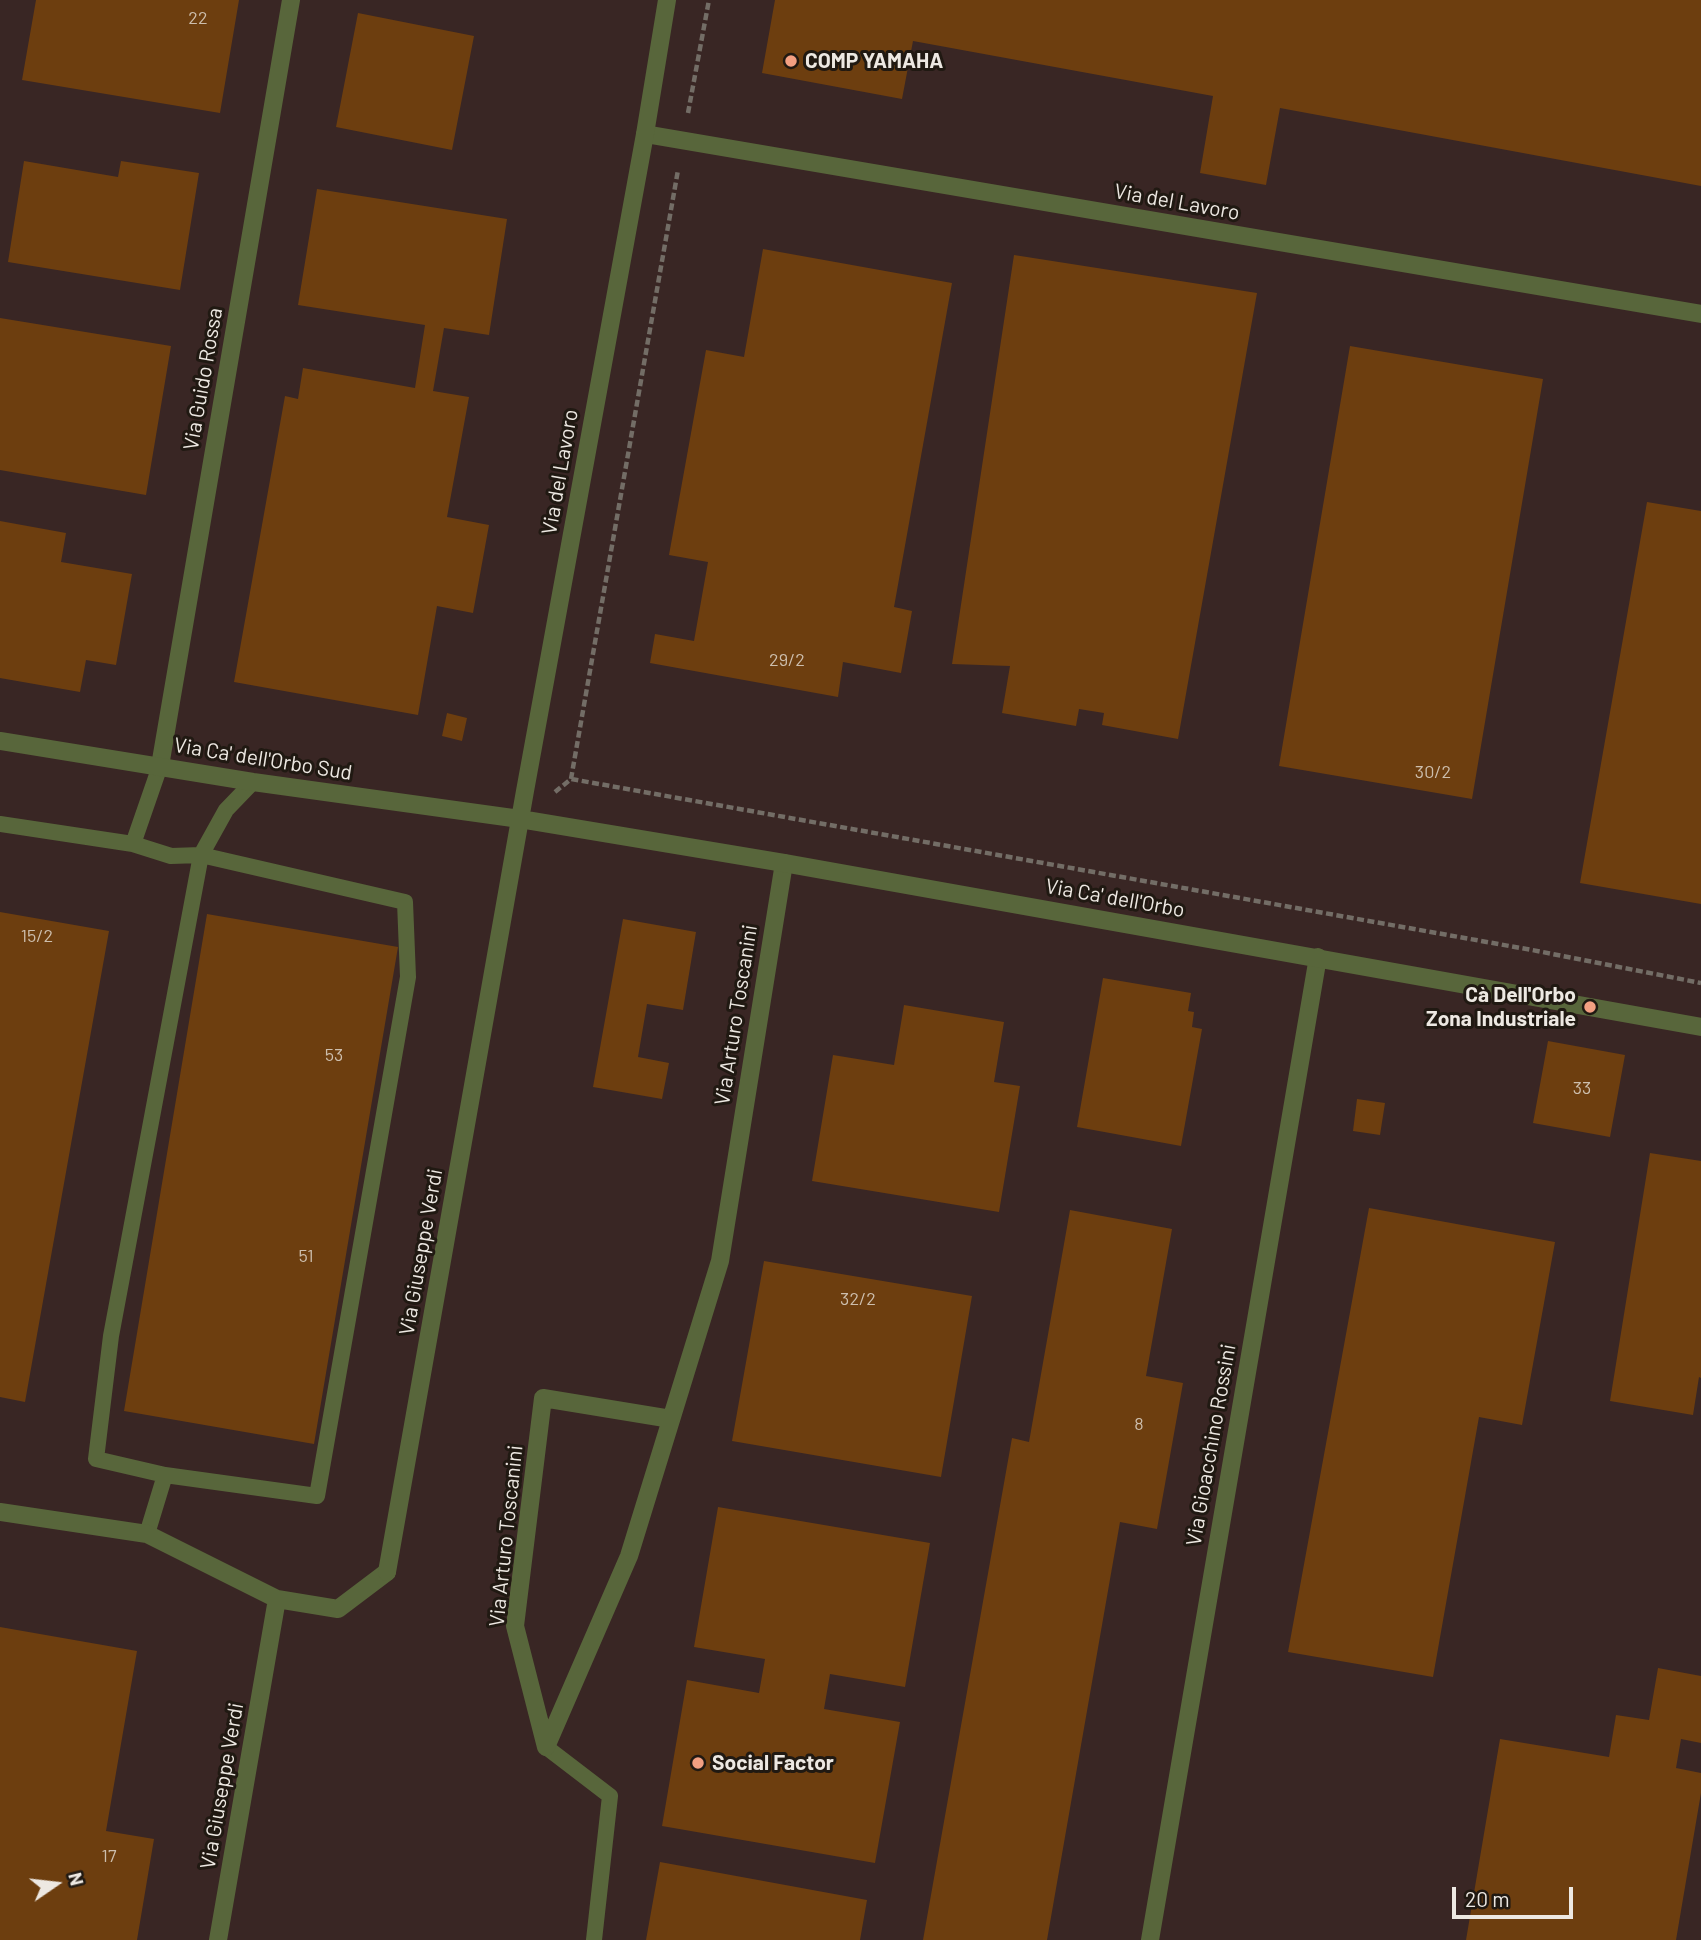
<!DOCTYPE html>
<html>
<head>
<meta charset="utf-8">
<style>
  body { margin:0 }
  #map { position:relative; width:1701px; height:1940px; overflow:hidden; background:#2a231b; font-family:Barlow,sans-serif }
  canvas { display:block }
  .north { position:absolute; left:21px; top:1849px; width:70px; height:70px; -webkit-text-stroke:5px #201912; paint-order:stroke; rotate:76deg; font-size:19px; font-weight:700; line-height:28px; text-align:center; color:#ede8e2 }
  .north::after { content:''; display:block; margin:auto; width:24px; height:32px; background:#ede8e2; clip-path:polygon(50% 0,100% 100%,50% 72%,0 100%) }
  .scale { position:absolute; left:1452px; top:1887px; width:121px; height:32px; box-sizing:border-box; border:4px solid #ede8e2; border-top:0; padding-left:9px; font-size:21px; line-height:24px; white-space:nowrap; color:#ede8e2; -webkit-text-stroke:5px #201912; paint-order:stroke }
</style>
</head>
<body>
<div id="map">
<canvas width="1701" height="1940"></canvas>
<div class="north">N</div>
<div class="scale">20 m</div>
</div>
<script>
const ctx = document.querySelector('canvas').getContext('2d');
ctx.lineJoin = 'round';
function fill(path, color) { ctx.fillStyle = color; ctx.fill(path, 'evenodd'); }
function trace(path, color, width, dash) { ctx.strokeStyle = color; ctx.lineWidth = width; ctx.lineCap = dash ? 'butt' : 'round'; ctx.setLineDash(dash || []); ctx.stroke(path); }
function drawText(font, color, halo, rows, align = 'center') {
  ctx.font = font + ' Barlow,sans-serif'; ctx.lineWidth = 6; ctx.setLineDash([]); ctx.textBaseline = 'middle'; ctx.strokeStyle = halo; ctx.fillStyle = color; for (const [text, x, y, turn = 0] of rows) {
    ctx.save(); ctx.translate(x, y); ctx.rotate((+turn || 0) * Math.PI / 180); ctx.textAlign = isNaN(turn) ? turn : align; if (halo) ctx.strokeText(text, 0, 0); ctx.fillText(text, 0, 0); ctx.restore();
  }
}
fill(new Path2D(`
  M0 0H1701V1940H0Z`), '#392624');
fill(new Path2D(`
  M36 0H239L220 113 22 80Z
  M775 0H1701V186L1280 108 1266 185 1200 173 1213 96 913 41 902 99 762 73Z
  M358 13 474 36 452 150 336 127Z
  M24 161 118 177 121 161 199 173 180 290 8 262Z
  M317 189 507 219 489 335 444 328 433 391 469 397 447 517 489 525 473 613 437 606 418 715 234 682 285 396 298 399 303 368 415 388 425 325 298 305Z
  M763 249 952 283 894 607 912 611 901 673 843 662 838 697 650 663 655 634 694 641 708 562 669 555 706 350 744 357Z
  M1014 255 1257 293 1178 739 1102 725 1104 713 1079 709 1076 726 1002 713 1010 666 952 664Z
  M0 318 171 346 146 495 0 470Z
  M1350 346 1543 379 1472 799 1279 766Z
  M1647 502 1701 511V904L1580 883Z
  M0 521 66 533 61 562 132 574 116 665 86 660 80 692 0 678Z
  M447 713 467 718 462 741 442 736Z
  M0 912 109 931 25 1402 0 1397Z
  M207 914 398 947 314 1444 124 1411Z
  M623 919 696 932 683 1010 647 1004 638 1057 669 1063 662 1099 593 1087Z
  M1103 978 1191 993 1188 1011 1194 1012 1192 1027 1202 1029 1181 1146 1077 1127Z
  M904 1005 1004 1022 994 1082 1020 1086 999 1212 812 1181 833 1055 894 1065Z
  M1548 1041 1625 1055 1610 1137 1533 1123Z
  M1357 1099 1385 1103 1380 1135 1353 1131Z
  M1650 1153 1701 1161V1378L1699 1377 1693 1415 1610 1401Z
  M1369 1208 1555 1242 1522 1425 1479 1417 1433 1677 1288 1652Z
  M1070 1210 1172 1229 1146 1376 1183 1383 1157 1529 1120 1522 1047 1940H923L1012 1438 1029 1442Z
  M764 1261 972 1296 941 1477 732 1441Z
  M718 1507 930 1543 905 1687 830 1674 824 1709 900 1722 875 1863 662 1826 687 1680 759 1693 765 1659 694 1647Z
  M0 1627 137 1651 106 1831 154 1839 137 1940H0Z
  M1658 1668 1701 1676V1743L1681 1739 1676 1768 1701 1773V1793L1676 1940H1466L1500 1739 1609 1757 1616 1715 1649 1720Z
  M660 1862 867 1900 860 1940H646Z`), '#6d3e0f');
trace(new Path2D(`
  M688 113 709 0
  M571 779 678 170
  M555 792 571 779 1532 950 1701 983`), '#736d66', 4.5, [7, 3.5]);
trace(new Path2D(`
  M160 766 133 844 171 856 201 855 405 902 408 977 317 1496 165 1475
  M0 824 133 844
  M147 1534 165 1475 96 1459 111 1336 201 855 226 810 253 782
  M546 1747 610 1796 594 1940`), '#58663b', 16);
trace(new Path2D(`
  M645 134 1701 314
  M160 766 291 0
  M0 1512 147 1534 277 1599
  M546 1747 629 1556 720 1261 784 863
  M546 1747 515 1626 543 1398 671 1419
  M218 1940 277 1599 338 1609 387 1572
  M1150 1940 1318 957`), '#58663b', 18);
trace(new Path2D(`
  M0 741 253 782 520 819 784 863 1701 1027
  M387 1572 525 791 645 134 667 0`), '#58663b', 18);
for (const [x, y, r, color] of [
  [791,61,7,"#f3a082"],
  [1590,1007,7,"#f3a082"],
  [698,1763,7,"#f3a082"]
]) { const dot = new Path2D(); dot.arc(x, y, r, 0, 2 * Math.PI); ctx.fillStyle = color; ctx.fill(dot); trace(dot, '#201912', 2.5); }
drawText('18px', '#cdbead', null, [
  ["22",198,18],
  ["29/2",787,660],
  ["30/2",1433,772],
  ["15/2",37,936],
  ["53",334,1055],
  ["33",1582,1088],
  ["51",306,1256],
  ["32/2",858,1299],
  ["8",1139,1424],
  ["17",109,1856]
]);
drawText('bold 21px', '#ede8e2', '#201912', [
  ["COMP YAMAHA",805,61],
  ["Cà Dell'Orbo",1576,995,"right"],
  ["Zona Industriale",1576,1019,"right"],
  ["Social Factor",712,1763]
], 'left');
drawText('21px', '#ede8e2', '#201912', [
  ["Via del Lavoro",1177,202,10],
  ["Via Guido Rossa",203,379,-80],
  ["Via del Lavoro",560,472,-80],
  ["Via Ca' dell'Orbo Sud",263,759,9],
  ["Via Ca' dell'Orbo",1115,898,10],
  ["Via Arturo Toscanini",736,1015,-81],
  ["Via Giuseppe Verdi",421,1252,-80],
  ["Via Gioacchino Rossini",1211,1445,-80],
  ["Via Arturo Toscanini",506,1536,-84],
  ["Via Giuseppe Verdi",222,1786,-80]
]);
</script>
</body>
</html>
